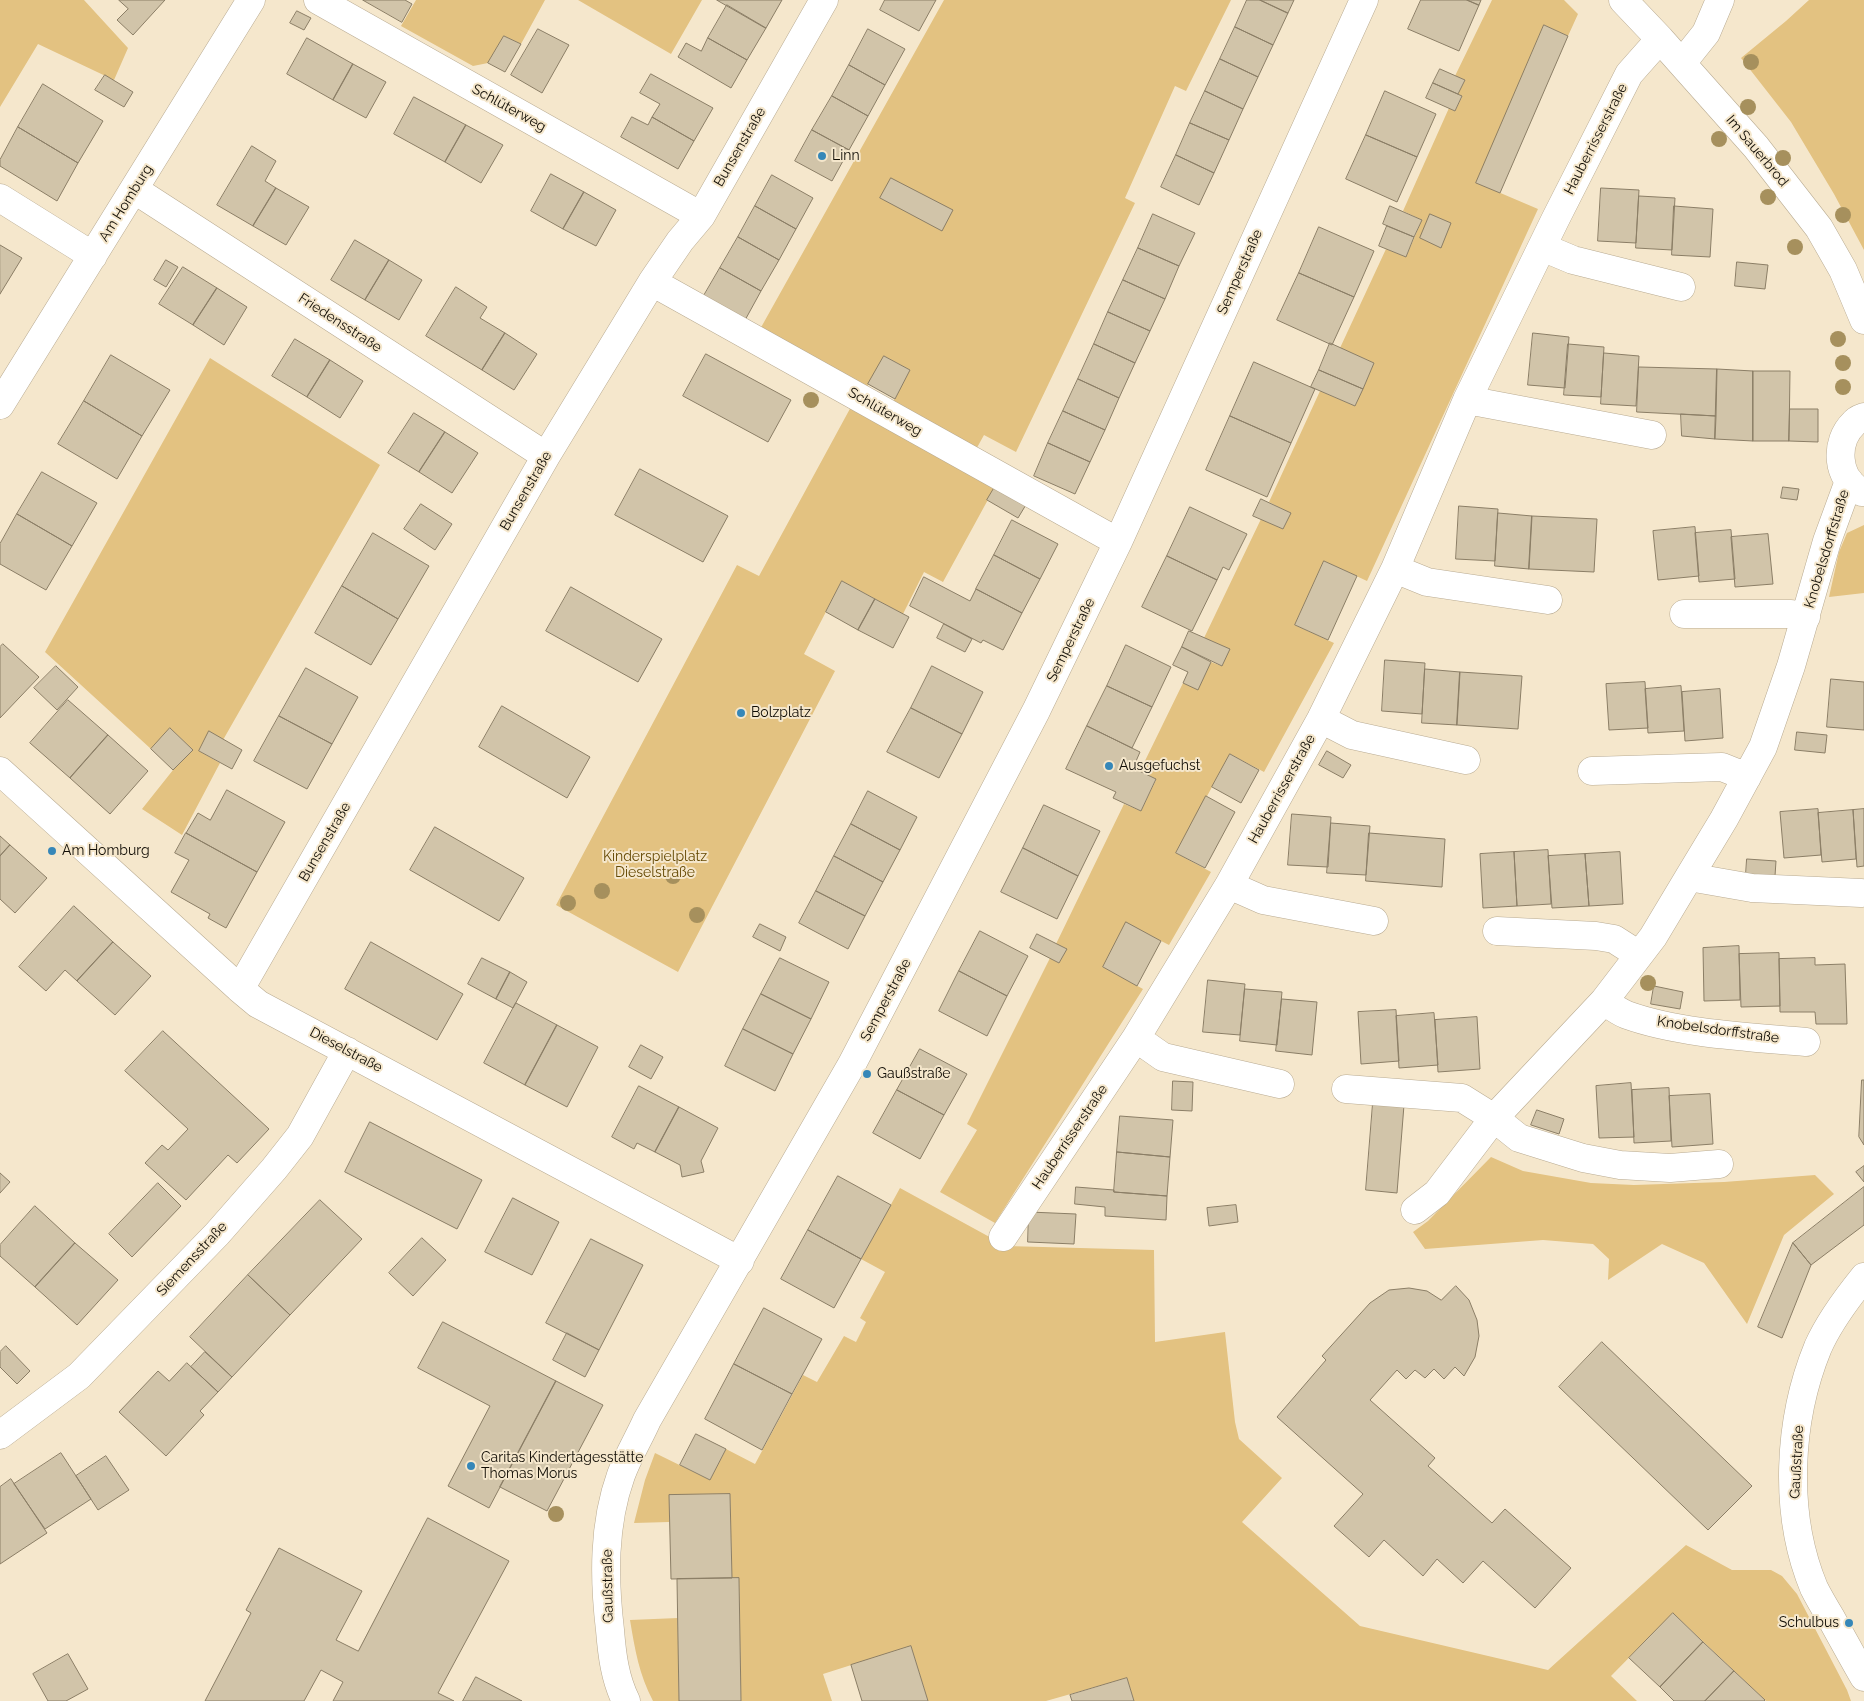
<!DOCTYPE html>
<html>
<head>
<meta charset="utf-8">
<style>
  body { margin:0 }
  canvas { display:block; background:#f5e7cc }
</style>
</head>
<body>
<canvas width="1864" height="1701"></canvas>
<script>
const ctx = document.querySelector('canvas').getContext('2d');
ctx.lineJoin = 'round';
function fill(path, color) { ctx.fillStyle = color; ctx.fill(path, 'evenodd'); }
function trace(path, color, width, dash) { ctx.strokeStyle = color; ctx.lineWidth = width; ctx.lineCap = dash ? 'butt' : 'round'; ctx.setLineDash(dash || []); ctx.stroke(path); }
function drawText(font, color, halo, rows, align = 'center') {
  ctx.font = font + ' Raleway,sans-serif'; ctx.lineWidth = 4; ctx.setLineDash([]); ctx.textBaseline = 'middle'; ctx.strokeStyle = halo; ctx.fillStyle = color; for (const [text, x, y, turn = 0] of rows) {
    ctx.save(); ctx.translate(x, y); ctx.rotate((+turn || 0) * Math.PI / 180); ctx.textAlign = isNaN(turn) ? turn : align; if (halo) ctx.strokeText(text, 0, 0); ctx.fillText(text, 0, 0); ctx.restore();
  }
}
fill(new Path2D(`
  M0 0H84L128 48 114 80 38 44 0 107Z
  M416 0H545L521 44 504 36 488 63 473 66 401 26Z
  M578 0H702L671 54Z
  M944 0H1231L1186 91 1175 86 1125 198 1135 203 1016 452 984 435 974 453 891 406 910 370 884 356 865 391 759 331Z
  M1492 0H1564L1578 14 1568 36 1544 25 1477 183 1538 209 1367 581 1324 561 1295 625 1334 643 1264 772 1230 754 1176 853 1211 872 1169 945 1126 923 1103 967 1143 989 995 1223 940 1192 977 1130 967 1124 1050 958 1059 963 1066 949 1056 944 1124 804 1141 811 1156 780 1140 771 1183 683 1197 689 1211 662 1222 666 1229 649 1204 638 1261 519 1283 529 1290 513 1269 502 1320 391 1355 406 1374 363 1340 348 1386 249 1406 257 1422 220 1403 211 1449 108 1455 111 1462 97 1458 94 1465 80 1455 76Z
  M1809 0H1864V250L1834 194 1791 122 1741 58 1786 21Z
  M210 358 380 465 223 740 209 732 199 751 220 763 182 835 142 809 173 770 193 750 170 728 151 749 45 652Z
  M852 405 996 485 943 582 924 572 903 614 842 581 804 654 835 671 678 972 556 905 737 565 759 576Z
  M1864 525V593L1829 597 1839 552 1847 533Z
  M1491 1157 1523 1171 1591 1183 1634 1185 1724 1182 1815 1175 1834 1194 1784 1235 1747 1324 1704 1263 1662 1244 1608 1280 1609 1259 1593 1244 1543 1240 1425 1249 1413 1232 1428 1221Z
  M900 1188 1006 1246 1154 1250 1155 1342 1225 1332 1235 1422 1239 1439 1282 1478 1242 1522 1360 1626 1548 1670 1686 1545 1732 1570H1771L1782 1576 1797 1594 1847 1690 1851 1701H1766L1673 1613 1611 1676 1637 1701H1134L1127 1678 1046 1701H928L911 1646 823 1674 832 1701H741L739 1578H732L730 1494 670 1495 669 1522 634 1523 645 1480 655 1453 710 1480 726 1449 755 1464 803 1375 817 1382 844 1336 856 1342 866 1322 860 1318 885 1272 861 1259Z
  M678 1618 679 1701H653C639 1674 635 1650 630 1620Z`), '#e3c281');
const building = new Path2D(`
  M119 0H165L133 35 117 20 128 9Z
  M363 0H405L412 4 402 22Z
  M717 0H782L766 28Z
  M885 0H936L919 31 880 10Z
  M1247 0H1260L1288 13 1273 45 1235 27Z
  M1260 0H1294L1288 13Z
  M1421 0H1467L1479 5 1459 51 1408 29Z
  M1467 0H1481L1479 5Z
  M727 5 766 28 747 60 708 38Z
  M297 11 311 18 304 30 290 23Z
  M1544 25 1568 36 1500 193 1476 183Z
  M1235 27 1273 45 1258 77 1220 59Z
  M538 29 569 45 542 93 511 75Z
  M868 29 905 49 885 85 849 65Z
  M504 36 521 44 505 72 488 63Z
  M307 38 353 64 333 100 287 74Z
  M708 38 747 60 731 88 678 57 686 43 701 51Z
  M1220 59 1258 77 1243 109 1205 91Z
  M353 64 386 82 366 118 333 100Z
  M849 65 885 85 868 116 832 96Z
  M1440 69 1465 80 1458 94 1433 83Z
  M651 74 713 108 694 141 652 117 660 104 640 93Z
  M105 75 133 92 124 107 95 90Z
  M1433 83 1462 96 1455 111 1426 98Z
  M43 84 103 121 78 163 18 127Z
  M1205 91 1243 109 1229 140 1190 123Z
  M1385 91 1436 114 1417 157 1366 135Z
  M832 96 868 116 849 150 812 130Z
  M414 97 466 125 445 162 394 134Z
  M632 117 648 125 652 117 694 141 678 169 621 137Z
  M1190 123 1229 140 1214 173 1176 155Z
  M466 125 503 145 481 183 445 162Z
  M18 127 78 163 57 201 0 166V160Z
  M812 130 849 150 832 181 795 161Z
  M1366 135 1417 157 1397 202 1346 179Z
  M252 146 276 161 265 181 276 188 253 226 217 205Z
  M1176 155 1214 173 1199 205 1161 187Z
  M551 174 584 192 563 229 531 211Z
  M772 175 813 198 796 229 755 206Z
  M891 178 953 210 942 231 880 198Z
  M276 188 309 207 286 245 253 226Z
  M1601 188 1639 190 1636 243 1598 241Z
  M584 192 616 210 596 246 563 229Z
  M1639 196 1675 198 1672 250 1636 248Z
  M755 206 796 229 779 260 738 237Z
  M1390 206 1422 220 1414 237 1383 224Z
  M1674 206 1713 209 1710 257 1672 255Z
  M1153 214 1195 233 1179 266 1138 248Z
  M1430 214 1451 223 1441 248 1420 238Z
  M1387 226 1414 237 1406 257 1379 246Z
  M1319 227 1374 251 1354 297 1299 273Z
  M738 237 779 260 761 291 720 268Z
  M355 240 389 260 365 300 331 280Z
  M0 245 22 258 0 294Z
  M1138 248 1179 266 1165 299 1123 280Z
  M166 260 178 267 166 287 154 280Z
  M389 260 422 280 399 320 365 300Z
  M1737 262 1768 265 1765 289 1735 286Z
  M183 267 217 288 193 325 159 304Z
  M720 268 761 291 744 322 702 299Z
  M1299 273 1354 297 1332 345 1277 320Z
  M1123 280 1165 299 1150 331 1108 312Z
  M456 287 487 307 480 318 505 333 482 370 426 336Z
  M217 288 247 307 224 345 193 325Z
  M1108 312 1150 331 1135 363 1094 344Z
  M505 333 537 354 514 390 482 370Z
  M1533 333 1569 337 1565 388 1528 385Z
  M295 339 330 360 307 397 272 376Z
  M1330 343 1374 363 1363 389 1319 370Z
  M1094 344 1135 363 1119 398 1078 379Z
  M1568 344 1604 347 1601 397 1564 395Z
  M1604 353 1639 356 1636 406 1601 404Z
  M706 354 791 400 768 442 683 396Z
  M111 355 170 390 142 436 84 401Z
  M884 356 910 370 895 399 868 384Z
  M330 360 363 381 340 418 307 397Z
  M1254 362 1315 389 1291 443 1230 416Z
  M1639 367 1717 369 1716 416 1637 412Z
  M1717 369 1753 371V441L1715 439Z
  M1319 370 1363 389 1355 406 1311 387Z
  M1753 371H1790L1789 441H1753Z
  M1078 379 1119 398 1105 430 1063 411Z
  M84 401 142 436 117 479 58 444Z
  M1790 409H1818V442L1789 441Z
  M1063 411 1105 430 1090 462 1048 443Z
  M414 413 445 432 419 472 388 453Z
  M1681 414 1716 416 1715 439 1682 436Z
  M1230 416 1291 443 1267 497 1206 470Z
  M445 432 478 453 452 493 419 472Z
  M1048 443 1090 462 1075 494 1034 476Z
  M640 469 728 516 703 562 615 515Z
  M42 472 97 503 72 546 17 514Z
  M996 485 1027 503 1018 518 987 500Z
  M1783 487 1799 489 1797 500 1781 498Z
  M1261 499 1291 513 1283 529 1253 516Z
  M421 504 452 524 435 550 404 529Z
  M1459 506 1498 509 1495 561 1456 559Z
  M1190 507 1247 534 1229 570 1223 567 1217 580 1167 556Z
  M1498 513 1532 516 1529 569 1495 566Z
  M17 514 72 546 46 590 0 564V544Z
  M1532 516 1597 519 1594 572 1529 569Z
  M1012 520 1058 544 1040 579 994 555Z
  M1695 527 1699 576 1658 580 1653 531Z
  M1731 530 1735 579 1699 582 1695 533Z
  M373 533 429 566 398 619 342 586Z
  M1768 534 1773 584 1735 587 1731 537Z
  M994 555 1040 579 1022 613 976 589Z
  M1167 556 1217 580 1192 631 1142 607Z
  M1324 561 1357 576 1328 640 1295 625Z
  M924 577 970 601 976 589 1022 613 1003 650 983 640 981 643 910 606Z
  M842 581 875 599 858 630 826 612Z
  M342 586 398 619 371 665 315 633Z
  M571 587 662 639 638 682 546 631Z
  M875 599 909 617 893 648 858 630Z
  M944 624 972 639 965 652 937 638Z
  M1189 631 1230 649 1222 666 1182 647Z
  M3 644 39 677 0 718V647Z
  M1126 645 1171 667 1152 707 1107 686Z
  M1182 647 1211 662 1198 690 1183 683 1188 672 1173 665Z
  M1385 660 1425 663 1422 714 1382 711Z
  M56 666 78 687 57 710 34 688Z
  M932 666 983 692 962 734 911 708Z
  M306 668 358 697 332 744 279 716Z
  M1425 669 1460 672 1457 725 1422 723Z
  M1460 672 1522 676 1518 729 1457 725Z
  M1831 679 1864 682V730L1827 727Z
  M1645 682 1648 728 1609 730 1606 684Z
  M1107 686 1152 707 1132 748 1087 726Z
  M1681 686 1684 731 1648 733 1645 689Z
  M1720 689 1723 738 1685 741 1682 692Z
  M68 700 108 735 70 778 30 743Z
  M502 706 590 757 567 798 479 747Z
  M911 708 962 734 939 778 887 752Z
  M279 716 332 744 307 789 254 761Z
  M1087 726 1140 752 1133 768 1156 779 1141 811 1113 798 1116 792 1066 769Z
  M170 728 193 750 173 770 151 749Z
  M209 731 242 750 232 769 199 751Z
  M1797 732 1827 735 1825 753 1795 750Z
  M108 735 148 771 110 814 70 778Z
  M1327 751 1351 765 1343 778 1319 765Z
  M1230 754 1259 770 1241 803 1212 787Z
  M227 790 285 822 257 872 186 833 198 813 210 820Z
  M868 791 917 817 900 850 851 824Z
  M1206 796 1235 812 1205 868 1176 853Z
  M1044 805 1100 831 1078 876 1023 848Z
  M1818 809 1821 855 1784 858 1780 812Z
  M1864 809V866L1857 867 1853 810Z
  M1853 810 1856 859 1822 862 1818 813Z
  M1292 814 1331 817 1328 867 1288 865Z
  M1331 823 1370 826 1366 875 1327 873Z
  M851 824 900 850 883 882 834 856Z
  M435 827 524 878 499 921 410 870Z
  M186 833 257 872 226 928 208 918 210 914 171 892 189 860 175 853Z
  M1369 833 1445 839 1442 887 1366 881Z
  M0 836 10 845 0 856Z
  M10 845 47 878 15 913 0 899V856Z
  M1023 848 1078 876 1057 919 1001 892Z
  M1548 850 1551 904 1517 906 1514 852Z
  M1514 852 1517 906 1483 908 1480 854Z
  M1620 852 1623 904 1589 906 1585 854Z
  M1585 854 1589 906 1552 908 1548 856Z
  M834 856 883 882 865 916 816 891Z
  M1747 859 1776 861 1775 876 1746 874Z
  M816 891 865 916 848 949 799 923Z
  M74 906 113 942 77 981 65 970 46 991 19 967Z
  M1126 922 1161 941 1137 986 1103 967Z
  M760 924 786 937 780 951 753 937Z
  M980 931 1028 956 1007 996 959 971Z
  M1037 934 1067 949 1059 963 1030 948Z
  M113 942 151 976 115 1015 77 981Z
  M371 942 463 994 437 1040 345 989Z
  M1739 946 1740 1000 1704 1001 1703 948Z
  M1779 953 1780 1006 1741 1007 1739 954Z
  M482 958 510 972 496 999 468 984Z
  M780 958 829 982 811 1019 761 994Z
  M1815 958V965L1845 964 1847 1024H1816L1815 1012H1780L1779 959Z
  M959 971 1007 996 987 1036 939 1011Z
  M510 972 527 982 513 1008 496 999Z
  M1208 980 1245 984 1240 1035 1203 1032Z
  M1654 986 1683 992 1680 1009 1651 1004Z
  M1245 989 1282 992 1277 1045 1240 1041Z
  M761 994 811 1019 793 1054 743 1029Z
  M1282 999 1317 1002 1312 1055 1276 1051Z
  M516 1003 557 1025 525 1085 484 1063Z
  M1396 1010 1399 1061 1361 1064 1358 1012Z
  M1434 1013 1438 1065 1399 1068 1396 1016Z
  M1477 1017 1480 1069 1438 1072 1435 1020Z
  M557 1025 598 1047 567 1107 525 1085Z
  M743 1029 793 1054 775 1091 725 1066Z
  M163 1031 269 1129 237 1163 228 1155 186 1200 145 1163 162 1145 168 1150 188 1129 125 1071Z
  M641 1045 663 1057 651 1079 629 1067Z
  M920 1049 967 1074 944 1115 897 1090Z
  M1862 1080H1864V1145L1859 1137Z
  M1173 1081 1193 1082 1192 1111 1172 1110Z
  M1631 1083 1634 1137 1599 1138 1596 1086Z
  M639 1086 679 1107 655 1152 637 1143 634 1149 612 1137Z
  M1669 1088 1671 1141 1634 1143 1632 1090Z
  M897 1090 944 1115 920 1159 873 1133Z
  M1710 1094 1713 1144 1672 1147 1669 1096Z
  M1373 1103 1404 1105 1397 1193 1366 1190Z
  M679 1107 718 1128 701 1161 704 1172 682 1177 680 1165 655 1152Z
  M1537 1110 1564 1119 1559 1134 1531 1125Z
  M1120 1116 1173 1120 1170 1157 1117 1152Z
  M370 1122 482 1180 457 1229 345 1172Z
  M1117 1152 1170 1157 1167 1196 1114 1192Z
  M1864 1166V1182L1856 1172Z
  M0 1173 10 1182 0 1193Z
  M838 1176 891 1205 861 1259 808 1230Z
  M158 1183 181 1206 132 1257 109 1234Z
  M1076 1187 1114 1190V1192L1167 1196 1166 1220 1105 1216V1207L1075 1204Z
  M1864 1187V1225L1811 1265 1793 1243Z
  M513 1198 559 1222 532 1275 485 1252Z
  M320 1200 362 1239 290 1315 248 1275Z
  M1236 1205 1238 1222 1209 1226 1207 1208Z
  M35 1206 75 1243 35 1287 0 1256V1245Z
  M1029 1212 1076 1214 1074 1244 1028 1242Z
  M808 1230 861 1259 834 1308 781 1279Z
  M422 1238 446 1260 413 1296 389 1273Z
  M591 1239 643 1265 599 1350 546 1323Z
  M75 1243 118 1280 77 1325 35 1287Z
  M1793 1243 1811 1265 1782 1338 1758 1327Z
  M248 1275 290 1315 232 1377 190 1337Z
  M1456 1286 1469 1300 1477 1320 1479 1336 1475 1357 1464 1376 1455 1367 1444 1379 1434 1369 1425 1378 1415 1370 1406 1379 1397 1370 1370 1400 1435 1458 1428 1466 1492 1523 1505 1509 1571 1568 1535 1608 1483 1561 1463 1583 1437 1559 1423 1576 1384 1540 1369 1557 1334 1526 1363 1494 1277 1417 1326 1360 1322 1356 1370 1303 1389 1290 1409 1288 1427 1291 1441 1300Z
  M764 1308 822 1339 792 1394 734 1364Z
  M443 1322 556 1381 489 1508 448 1486 490 1406 418 1368Z
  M567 1333 599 1350 585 1377 553 1360Z
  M1602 1342 1752 1486 1708 1530 1559 1387Z
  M6 1346 30 1371 17 1384 0 1367V1352Z
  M205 1352 232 1377 218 1392 191 1367Z
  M187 1363 218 1392 200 1411 204 1415 166 1456 119 1412 158 1371 169 1381Z
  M734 1364 792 1394 762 1450 705 1419Z
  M556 1381 603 1405 547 1511 500 1487Z
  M696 1434 726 1449 710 1480 680 1465Z
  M61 1453 91 1499 45 1529 14 1484Z
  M106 1456 129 1490 98 1510 76 1476Z
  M11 1479 47 1533 0 1564V1487Z
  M730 1494 732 1578 671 1579 669 1495Z
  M428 1518 509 1561 438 1693 454 1701H333L343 1682 321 1670 304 1701H205L251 1613 246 1610 279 1548 362 1591 336 1640 358 1651Z
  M739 1578 741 1701H679L677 1579Z
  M1673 1613 1703 1642 1660 1687 1629 1658Z
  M1703 1642 1734 1671 1705 1701H1674L1660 1687Z
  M911 1646 928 1701H862L851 1665Z
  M68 1654 88 1689 66 1701H48L33 1674Z
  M1734 1671 1765 1700 1764 1701H1705Z
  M476 1677 522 1701H463Z
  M1127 1678 1134 1701H1072L1070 1695Z`);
fill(building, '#d1c4a9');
trace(building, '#8b7e66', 1);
const minor = new Path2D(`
  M318 0 701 216
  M1623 0 1660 39 1756 147 1819 228 1843 270 1864 320
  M1682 63 1706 33 1720 0
  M135 190 546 456
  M0 198 93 256
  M1542 247 1573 260 1681 287
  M652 282 1118 542
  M1467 400 1652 435
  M0 405 251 0
  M1862 492C1836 479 1834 442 1854 423 1856 420 1861 418 1864 417
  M1395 569 1427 582 1548 600
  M1684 614H1791L1806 617
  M1321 719 1352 735 1466 760
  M0 771 240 989 258 1004 740 1261
  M1592 771 1722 767 1747 777
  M1689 877 1752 888 1861 893
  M1229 885 1263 900 1374 921
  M1497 931 1596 936 1614 939 1639 955
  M240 989 546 456 652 282 680 241 701 216 824 0
  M1604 1001C1611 1006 1619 1012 1627 1015 1680 1034 1751 1037 1806 1042
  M1136 1038 1163 1057 1280 1084
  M1346 1089 1462 1098 1494 1118 1519 1138 1583 1158 1620 1165 1670 1168 1719 1164
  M1415 1210 1437 1193 1494 1118 1604 1001 1653 937 1689 877 1724 819 1763 747 1791 666 1827 541 1849 481
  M1003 1237 1136 1038 1229 885 1321 719 1395 569 1467 400 1555 220 1629 74 1660 39
  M1864 1277C1847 1298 1829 1322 1818 1347 1788 1420 1783 1514 1814 1588 1819 1598 1825 1608 1831 1618 1842 1638 1853 1658 1864 1677
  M0 1435 79 1376 217 1234 274 1169 300 1136 347 1051
  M626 1701C615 1679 612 1655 610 1630 604 1579 603 1525 621 1475 628 1456 639 1438 647 1420L852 1064 1036 711 1118 542 1364 0`);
trace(minor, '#b9ab92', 29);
trace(minor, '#fff', 28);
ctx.fillStyle = '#a6905d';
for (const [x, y] of [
  [1751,62],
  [1748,107],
  [1719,139],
  [1783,158],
  [1768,197],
  [1843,215],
  [1795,247],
  [1838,339],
  [1843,363],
  [1843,387],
  [811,400],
  [673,876],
  [602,891],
  [568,903],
  [697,915],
  [1648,983],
  [556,1514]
]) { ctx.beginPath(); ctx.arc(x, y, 8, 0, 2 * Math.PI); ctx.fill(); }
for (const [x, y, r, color] of [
  [822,156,5,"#3687b8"],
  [741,713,5,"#3687b8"],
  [1109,766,5,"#3687b8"],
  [52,851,5,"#3687b8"],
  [867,1074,5,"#3687b8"],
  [471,1466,5,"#3687b8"],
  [1849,1623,5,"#3687b8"]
]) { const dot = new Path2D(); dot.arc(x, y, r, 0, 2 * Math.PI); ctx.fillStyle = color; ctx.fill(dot); trace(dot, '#f5e7cc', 2); }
drawText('14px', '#110d05', '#f5e7cc', [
  ["Schlüterweg",509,108,29],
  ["Hauberrisserstraße",1596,139,-63],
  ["Bunsenstraße",740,147,-60],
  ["Im Sauerbrod",1757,151,50],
  ["Am Homburg",126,203,-58],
  ["Semperstraße",1240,272,-66],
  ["Friedensstraße",340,323,33],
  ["Schlüterweg",885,412,30],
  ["Bunsenstraße",526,491,-60],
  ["Knobelsdorffstraße",1827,549,-73],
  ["Semperstraße",1071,640,-64],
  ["Hauberrisserstraße",1282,789,-61],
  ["Bunsenstraße",325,842,-60],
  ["Semperstraße",886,1000,-62],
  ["Knobelsdorffstraße",1718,1030,8],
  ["Dieselstraße",346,1050,28],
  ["Hauberrisserstraße",1070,1137,-56],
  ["Siemensstraße",192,1259,-47],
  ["Gaußstraße",1797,1462,-87],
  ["Gaußstraße",608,1586,-91]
]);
drawText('14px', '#110d05', '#f5e7cc', [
  ["Linn",832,156],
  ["Bolzplatz",751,713],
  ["Ausgefuchst",1119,766],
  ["Am Homburg",62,851],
  ["Gaußstraße",877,1074],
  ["Caritas Kindertagesstätte",481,1458],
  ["Thomas Morus",481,1474],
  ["Schulbus",1839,1623,"right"]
], 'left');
drawText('14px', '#654903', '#f5e7cc', [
  ["Kinderspielplatz",655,857],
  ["Dieselstraße",655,873]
]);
</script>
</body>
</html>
